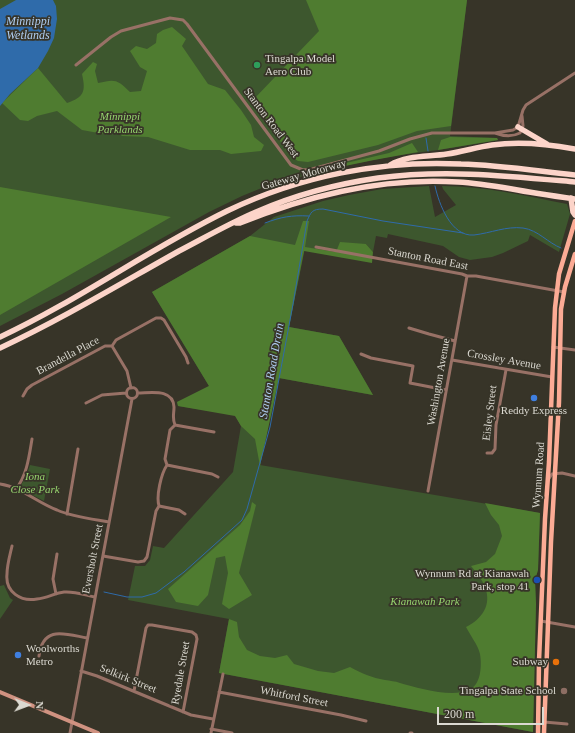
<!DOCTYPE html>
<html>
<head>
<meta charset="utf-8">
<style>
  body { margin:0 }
  #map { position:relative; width:575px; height:733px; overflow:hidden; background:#373428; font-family:"Times New Roman",serif }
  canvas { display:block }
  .north { position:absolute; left:8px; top:685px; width:40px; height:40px; -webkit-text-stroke:3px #373428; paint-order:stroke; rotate:91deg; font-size:11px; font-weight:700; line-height:16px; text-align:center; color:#dbd9d1 }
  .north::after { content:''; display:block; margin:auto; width:14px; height:18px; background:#dbd9d1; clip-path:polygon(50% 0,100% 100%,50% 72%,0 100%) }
  .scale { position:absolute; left:437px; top:707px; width:107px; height:18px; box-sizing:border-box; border:2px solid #dbd9d1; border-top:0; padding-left:5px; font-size:12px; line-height:14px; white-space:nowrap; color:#dbd9d1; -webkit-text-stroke:3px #373428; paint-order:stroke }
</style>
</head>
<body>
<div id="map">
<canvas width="575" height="733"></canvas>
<div class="north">N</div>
<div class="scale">200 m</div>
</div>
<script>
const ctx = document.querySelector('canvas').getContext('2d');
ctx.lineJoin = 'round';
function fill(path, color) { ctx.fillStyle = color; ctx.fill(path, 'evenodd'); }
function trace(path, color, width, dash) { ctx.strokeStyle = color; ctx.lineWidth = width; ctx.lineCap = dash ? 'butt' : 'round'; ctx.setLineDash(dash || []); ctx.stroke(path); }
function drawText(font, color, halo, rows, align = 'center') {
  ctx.font = font + ' "Times New Roman",serif'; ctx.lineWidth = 3.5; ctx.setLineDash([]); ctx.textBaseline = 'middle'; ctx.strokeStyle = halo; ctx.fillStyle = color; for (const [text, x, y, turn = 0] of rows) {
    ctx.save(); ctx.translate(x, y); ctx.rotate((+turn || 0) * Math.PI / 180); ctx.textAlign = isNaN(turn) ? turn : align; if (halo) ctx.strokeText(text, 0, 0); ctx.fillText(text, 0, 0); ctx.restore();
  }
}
fill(new Path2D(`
  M0 0H467L450 136 497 138 498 140 438 150 399 155 342 166 269 185 242 196 209 212 62 294 0 326Z
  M429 186 435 217 456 205 443 189 442 186C484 186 526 196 567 204L570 214 559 252 530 235 528 241 503 253 492 257 470 260 459 257 443 246 388 234 387 238 376 236 373 252 366 244 336 252 305 248 289 327 339 336 373 395 279 378 260 465 540 513 538 570 535 580 536 604 533 732 219 673 229 619 128 600 135 566H145L150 560 153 546 164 548 233 472 241 426 235 415 178 406 177 402 209 386 152 292 250 236 274 217 323 201 349 195 382 189Z
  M30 465 50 469 44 501 19 488 26 477Z
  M4 585 10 598 13 600 0 619V586Z`), '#3d572e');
fill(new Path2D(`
  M306 0H467L451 126 417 131 378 145 308 162 298 161 290 156 253 100 319 31Z
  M172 27 186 39 182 46 208 84 225 90 241 110 251 125 254 137 264 145 261 151 231 154 220 150H190L148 137 122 136 112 126 104 134 82 130 57 111 37 116 28 121 20 120 2 103 38 68 67 103C84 97 86 92 82 74L93 62 97 64 95 71 98 83C115 79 117 79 130 92L141 91 147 71 140 67 130 51 136 46 147 49 156 43 157 34 163 30Z
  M450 137 497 138 498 140 438 150 441 140Z
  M412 143 418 152 374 160 321 171 320 169 389 153Z
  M0 187 171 217 0 315Z
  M303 221H309L305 247 336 252 340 242 366 244 373 252 372 263 304 251 289 327 339 336 373 395 279 378 260 466 255 439 241 426 235 416 178 406 177 402 209 386 152 292 250 236 295 245Z
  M252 502 256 505 239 573 252 595 229 609 222 604 228 573 225 556 216 558 208 595 198 606 176 602 168 589 240 525 250 511Z
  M485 503 540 513 538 570 535 580 536 604 533 732 219 673 229 619 237 622 239 637 247 650 260 656 275 658 287 655 294 664 318 671 334 673 350 667C361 673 372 678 385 680 390 681 395 681 400 683 417 688 452 698 469 690 481 685 482 666 480 654 478 645 470 635 466 627 482 619 492 605 485 587 482 579 476 572 471 566L486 562 495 554 502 536 499 525 491 515Z`), '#4f7c30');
fill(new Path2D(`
  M16 0H53L56 6 57 19 54 38 48 51 38 68 10 94 0 106V9Z`), '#2f6baa');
trace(new Path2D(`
  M426 138 428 151
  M435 186C439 204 451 237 474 235 491 233 506 226 523 228 538 230 548 243 561 248
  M265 223C281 217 291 215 309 216
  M104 592 127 597H142L156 593 184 572 242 520 247 509 270 427 293 304 307 221C311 212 312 209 323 209L383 221 463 233`), '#2f6baa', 1);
trace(new Path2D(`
  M76 65 111 37 121 31 170 18 183 20 187 24 291 165 303 170 312 169 379 151 410 139 432 133H495L513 130 518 127 523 110 526 105 575 73
  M495 133C503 136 512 137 520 133L523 126 522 116
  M316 247 462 274 467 276H476L564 292
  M409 328 429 334 455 341
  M112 346 127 371 131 388
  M553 347 575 350
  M361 354 371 358 413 366 410 383 446 390
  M452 360 552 377
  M126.5 393a5.5 5.5 0 1 1 11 0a5.5 5.5 0 1 1-11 0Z
  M23 396 27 389 32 385 105 346H112L116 340 156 318H161L164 320 186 357 188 363
  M86 403 102 395 126 393
  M175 425 214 432
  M487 453H492L495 449 496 425 506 370
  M167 465 212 474 218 477
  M548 480 552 474 562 473 575 476
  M0 484C21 487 38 503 57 510 73 517 92 519 109 522
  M16 489C27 475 29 457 32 439
  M428 491 467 276
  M159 506 179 510 185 514
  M67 514 78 449
  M12 546C10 555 7 565 7 574 5 592 21 602 37 599 47 598 55 593 64 592 74 591 85 595 95 597
  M103 556 138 562 144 561 147 557 156 511 159 506C156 496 161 474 167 465L165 459 170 430 175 425C172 418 174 414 174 407 173 388 150 393 138 393
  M56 594 53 579 57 554
  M541 621 575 627
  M39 656C43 625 65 634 87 638
  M81 671 97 676 191 715 213 719
  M134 691 146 628 148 625H152L192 632 196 635 197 639 183 712
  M219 692 341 715 366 721
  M544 722 567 724
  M211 729 232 733
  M70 733 132 399
  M211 733 223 674
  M410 733H412`), '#987166', 3);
trace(new Path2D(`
  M0 692 98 733`), '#d09281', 4);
trace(new Path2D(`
  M538 733 539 661 545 519 549 462 555 308 559 274 575 221
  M544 733 551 542 559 402 561 309 565 287 575 254`), '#fcab95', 4.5);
trace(new Path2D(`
  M518 127 547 144
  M390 165C407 155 428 157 447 154 462 152 477 147 492 145 520 141 548 144 575 149
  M571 198 573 212 575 215
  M236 223H240C309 195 383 177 458 182 476 183 494 186 512 189 533 193 554 196 575 199
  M0 337C79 300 149 249 227 211 300 176 381 160 461 164 499 165 537 171 575 175
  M0 348C62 319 120 284 179 251 204 238 230 223 256 212 295 195 336 184 378 178 444 169 509 176 575 182`), '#fcd4c9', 5.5);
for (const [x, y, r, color] of [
  [257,65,4,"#2e9e5b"],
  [534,398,4,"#3f7fe0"],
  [537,580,4,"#1a4fb4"],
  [18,655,4,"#3f7fe0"],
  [556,662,4,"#e8710a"],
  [564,691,4,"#8d6e63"]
]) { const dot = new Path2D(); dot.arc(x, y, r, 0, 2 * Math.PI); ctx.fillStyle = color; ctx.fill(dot); trace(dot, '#373428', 1.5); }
drawText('11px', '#dbd9d1', '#373428', [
  ["Tingalpa Model",265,59,"left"],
  ["Aero Club",265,72,"left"],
  ["Reddy Express",534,411,"center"],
  ["Wynnum Rd at Kianawah",529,574],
  ["Park, stop 41",529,587],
  ["Woolworths",26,649,"left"],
  ["Metro",26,662,"left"],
  ["Subway",548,662],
  ["Tingalpa State School",556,691]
], 'right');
drawText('italic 11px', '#96d46e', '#373428', [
  ["Minnippi",120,117],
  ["Parklands",120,130],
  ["Iona",35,477],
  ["Close Park",35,490],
  ["Kianawah Park",425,602]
]);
drawText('11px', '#dbd9d1', '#373428', [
  ["Stanton Road West",271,123,53],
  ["Gateway Motorway",304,175,-16],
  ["Stanton Road East",428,259,11],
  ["Brandella Place",68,356,-28],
  ["Crossley Avenue",504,360,10],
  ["Washington Avenue",439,382,-80],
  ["Eisley Street",490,413,-83],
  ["Wynnum Road",539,475,-86],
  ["Eversholt Street",93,559,-79],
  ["Ryedale Street",181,673,-80],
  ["Selkirk Street",128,679,22],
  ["Whitford Street",294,697,11]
]);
drawText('italic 12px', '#aeccef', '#373428', [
  ["Minnippi",28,22],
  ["Wetlands",28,36],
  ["Stanton Road Drain",272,371,-80]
]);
</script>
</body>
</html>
